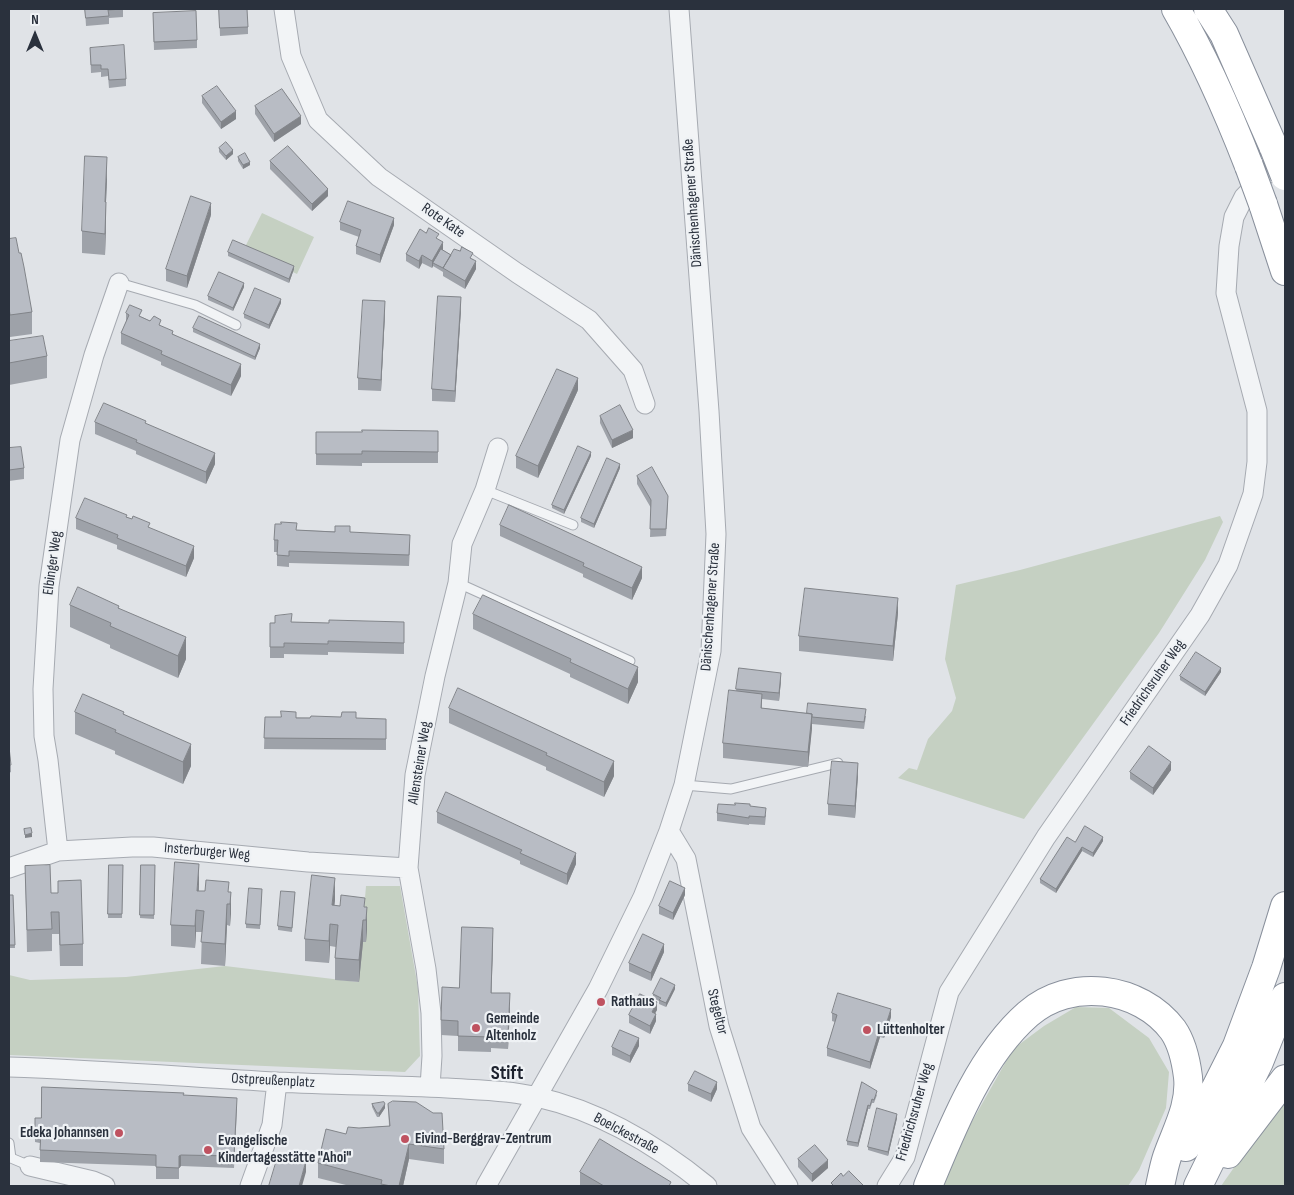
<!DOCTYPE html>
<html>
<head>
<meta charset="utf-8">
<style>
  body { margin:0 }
  #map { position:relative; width:1294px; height:1195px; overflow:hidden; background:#e0e3e7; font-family:"Sofia Sans Condensed",sans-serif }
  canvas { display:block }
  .frame { position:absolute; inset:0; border:10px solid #2a313d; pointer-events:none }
  .north { position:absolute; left:10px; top:10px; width:50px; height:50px; -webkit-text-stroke:4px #eff2f5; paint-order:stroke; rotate:0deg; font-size:14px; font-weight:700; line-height:20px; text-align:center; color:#2a313d }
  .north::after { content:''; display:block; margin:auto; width:18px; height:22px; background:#2a313d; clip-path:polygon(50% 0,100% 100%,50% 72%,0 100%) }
</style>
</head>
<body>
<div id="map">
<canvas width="1294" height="1195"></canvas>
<div class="frame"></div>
<div class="north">N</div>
</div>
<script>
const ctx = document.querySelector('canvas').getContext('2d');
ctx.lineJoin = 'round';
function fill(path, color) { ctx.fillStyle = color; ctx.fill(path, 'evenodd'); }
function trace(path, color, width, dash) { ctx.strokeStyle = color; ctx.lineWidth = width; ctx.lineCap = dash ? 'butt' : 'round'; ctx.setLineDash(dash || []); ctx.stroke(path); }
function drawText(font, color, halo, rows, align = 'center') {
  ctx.font = font + ' "Sofia Sans Condensed",sans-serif'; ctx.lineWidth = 4.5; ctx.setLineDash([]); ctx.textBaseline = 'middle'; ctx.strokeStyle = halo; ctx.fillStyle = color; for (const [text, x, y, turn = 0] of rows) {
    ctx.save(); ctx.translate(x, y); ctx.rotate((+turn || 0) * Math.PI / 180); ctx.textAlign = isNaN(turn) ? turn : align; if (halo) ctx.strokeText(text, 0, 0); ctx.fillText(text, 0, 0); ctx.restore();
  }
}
fill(new Path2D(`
  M262 213 314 237 297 274 244 249Z
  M1220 516 1223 522 1205 560 1159 633 1024 819 898 778 909 768 917 770 928 739 952 711 956 698 945 659 956 585 1020 570Z
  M366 886H400L418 988 420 1056 405 1072 9 1055V975L30 980 126 977 225 966 358 982Z
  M1076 1007 1109 1008 1149 1038 1169 1072 1166 1108 1139 1170 1128 1186H944L956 1150 1013 1049 1044 1026Z
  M1285 1095V1186H1221Z`), '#c5d0c2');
const service = new Path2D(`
  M119 283 195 305 236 325
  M485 490 573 525
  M458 583 630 661
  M684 785 731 789 838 763
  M9 1143 11 1158 30 1166`);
const minor = new Path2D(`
  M284 9 291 56 318 120 379 177 517 273 589 320 633 370 645 404
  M669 831 686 859 719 1026 751 1128 788 1186
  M58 851 48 760 44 736 43 689 49 586 70 440 94 355 119 283
  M9 868 58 851 132 847H153L308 862 408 868
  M9 1067C98 1070 188 1077 277 1082 334 1085 390 1085 447 1088 477 1090 508 1090 537 1097 599 1111 658 1146 707 1186
  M430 1087 432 1056 431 1013 426 969 408 868 415 775 435 676 458 583 462 544 485 490 498 448
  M30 1166 93 1181 105 1186
  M250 1186 272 1125 277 1082
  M486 1186 598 989 643 897 669 831 684 785 711 651 716 534 709 411 679 9
  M887 1186 905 1157 949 992 1046 837 1200 615 1228 565 1253 494 1257 462V411L1226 293 1229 246 1234 217 1244 197 1267 173 1285 160`);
const trunk = new Path2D(`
  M1176 9C1205 59 1228 112 1249 166
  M1208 9 1224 34 1274 148
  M1263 204 1285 271
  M1186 1147 1237 1046 1266 968 1285 906
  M1228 1154 1285 1079
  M928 1186C952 1128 980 1056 1028 1014 1070 977 1140 986 1173 1030 1182 1043 1186 1061 1188 1077 1191 1106 1176 1131 1167 1157 1164 1166 1162 1177 1160 1186
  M1198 1186 1259 1062 1285 997`);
trace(service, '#a6aab1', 11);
trace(minor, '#a6aab1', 21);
trace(trunk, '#89909c', 30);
trace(service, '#f2f4f6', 9);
trace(minor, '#f2f4f6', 19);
trace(trunk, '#fff', 28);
const trunkBridge = new Path2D(`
  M1274 148 1285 176
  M1249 166 1263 204`);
trace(trunkBridge, '#89909c', 30, []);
trace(trunkBridge, '#fff', 28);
fill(new Path2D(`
  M85 9H123V17L109 18V24L86 26Z
  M219 9 248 27V34L220 36Z
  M153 20 197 40V48L154 50Z
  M90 48 126 79V86L109 88 108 76 101 77V72L91 73Z
  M202 96 236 119 221 129 202 103Z
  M255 106 301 124 274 142 255 114Z
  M219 148 233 154 226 160 219 152Z
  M238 157 250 165 243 169 238 161Z
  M270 161 328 196 312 211 270 169Z
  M107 179 106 202V224L105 255 82 253V231Z
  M211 215 187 288 166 281V269Z
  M340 222 394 225 380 263 356 254V246L359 237 340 230Z
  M9 239 19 253 32 312V334L10 337 9 330Z
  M439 240 443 250 451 255 473 259 476 269 465 289 443 276V272L433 266 432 268 422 263 419 269 406 261V254Z
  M228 252 294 269 289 283 228 256Z
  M244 287 233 311 208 300V296Z
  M281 303 269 329 244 318V314Z
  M461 309 455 402 432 401V389Z
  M126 313 142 317 161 326 173 334 241 376 231 396 161 365V362L121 344V333L126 322Z
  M385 313 381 391 358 390V378Z
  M193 328 260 348 255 360 193 332Z
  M9 341 47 356V378L9 385Z
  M578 390 538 478 516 468V456Z
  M600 416 633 438 612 448 600 423Z
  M95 422 146 424 215 464 206 484 136 454V451L95 434Z
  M438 431V463H362V466L316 465V432H362Z
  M9 448 24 468V479L9 481Z
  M591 456 564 514 552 508V505Z
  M620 468 594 528 581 522V518Z
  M637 476 668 504 666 536 650 537 651 508 637 484Z
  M127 517 150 528 194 558 186 577 117 549V545L76 529V518Z
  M500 525 642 578 632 600 583 577V574L500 536Z
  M297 530 350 532 410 546 409 566 289 563V567L277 566V552H274V540Z
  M70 605 119 608 186 659 178 678 110 648V645L70 627Z
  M898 613 893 661 799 651V636Z
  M473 614 638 682 628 704 570 677V674L473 629Z
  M292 622 329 623 404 622V654L328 652V655L284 654V658H270V623Z
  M739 668 781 680 779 701 762 699V708L807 713 866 716 864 729 812 724 808 767 723 758V743L736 691Z
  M1221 672 1205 696 1180 680V676Z
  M449 708 614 776 604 797 546 770V767L449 723Z
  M75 712 124 714 191 766 183 784 115 754V751L75 734Z
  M265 717 386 719V750L264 749Z
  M9 747 11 765V772L9 773Z
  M1171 770 1153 795 1130 779V772Z
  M858 775 855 818 828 815V804Z
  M750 806 766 815 765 825 749 824V825L717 821V813Z
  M437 812 576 864 567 885 520 864V861L437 823Z
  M1103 841 1093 857 1082 851 1056 893 1040 883V879L1075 842Z
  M109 865H123L122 918H108Z
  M141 865H155L154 919 140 918Z
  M25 866 51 893 83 944V966H60L59 934H52V951L27 952Z
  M199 885V891L231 892 230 926 227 925 225 966 201 964 202 932H196L195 948 171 946V925Z
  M262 889 260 929 246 928V924Z
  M295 892 292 932 278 930V926Z
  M9 895H13L15 948H9Z
  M685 895 673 920 659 914V906Z
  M335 900 334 906 365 907 367 929 366 942H363L359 982 335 980V958L336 947 330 946 329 963 305 961V939Z
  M493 943 491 993 510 1008 508 1049 491 1048V1052L458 1051V1036L441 1035V1020L459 988Z
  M664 952 651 981 629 971V963Z
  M675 989 666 1007 659 1004V1001L653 998V994Z
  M657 1010 655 1013 656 1021 650 1034 629 1023V1015Z
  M832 1013 891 1017 884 1038 880 1037 870 1069 827 1056V1048L835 1022 832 1021Z
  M639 1046 630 1063 612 1055V1047Z
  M862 1082 877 1095 874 1103H872L870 1109H868L858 1147 847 1145V1141Z
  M688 1084 717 1089 711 1102 688 1091Z
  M184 1095 237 1109 234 1168 181 1166 179 1168V1179H156V1166L40 1162V1143L35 1142V1131L41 1118Z
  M372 1104 385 1108 379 1117H377L372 1107Z
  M388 1104 444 1149V1164L409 1159 403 1186H350L318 1178V1163L346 1134 359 1128 389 1126Z
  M897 1118 888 1156 868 1150V1147Z
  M798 1159 828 1168 812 1182 798 1167Z
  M580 1172 671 1186H580Z`), '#9ea2a9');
fill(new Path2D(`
  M236 111V119L221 129V122Z
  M301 116V124L274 142V134Z
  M233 150V154L226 160V156Z
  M107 157V179L105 224V202Z
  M250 162V165L243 169V165Z
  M328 189V196L312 211V204Z
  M106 202V224L105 255V234Z
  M211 203V215L187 288V276Z
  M394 218V225L380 263V255Z
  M443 242V250L435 264 433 263V266L432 268V261Z
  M422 255V263L419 269V261Z
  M476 261V269L465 289V281Z
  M294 266V269L289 283V279Z
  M244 283V287L233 311V308Z
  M461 297V309L455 402V391Z
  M281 299V303L269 329V325Z
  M385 301V313L381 391V380Z
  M260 344V348L255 360V357Z
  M241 364V376L231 396V385Z
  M578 378V390L538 478V466Z
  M633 430V438L612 448V440Z
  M591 452V456L564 514V510Z
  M215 453V464L206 484V472Z
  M620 464V468L594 528V524Z
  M194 546V558L186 577V566Z
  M642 567V578L632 600V588Z
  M898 598V613L893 661V646Z
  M186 637V659L178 678V656Z
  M638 667V682L628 704V689Z
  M1221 668V672L1205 696V692Z
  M781 673V680L779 701V693Z
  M812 714V729L808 767V752Z
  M191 744V766L183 784V762Z
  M614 761V776L604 797V782Z
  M1171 762V770L1153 795V788Z
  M858 763V775L855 818V806Z
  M32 833V837L25 838V835Z
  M1103 837V841L1093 857V853Z
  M1082 847V851L1056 893V889Z
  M576 853V864L567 885V874Z
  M199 864V885L197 913V891Z
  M335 878V900L332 927V905Z
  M685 888V895L673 920V913Z
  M231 892V914L230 926V904Z
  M227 904V925L225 966V944Z
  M367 907V929L366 942V920Z
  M196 910V932L195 948V926Z
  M363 920V942L359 982V960Z
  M330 924V946L329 963V941Z
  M493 928V943L491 1008V993Z
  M664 944V952L651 981V973Z
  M675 985V989L666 1007V1003Z
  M510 993V1008L508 1049V1034Z
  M657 1002V1010L652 1019V1012Z
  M891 1009V1017L884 1038V1031Z
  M656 1014V1021L650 1034V1026Z
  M880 1029V1037L870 1069V1062Z
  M639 1038V1046L630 1063V1056Z
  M717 1082V1089L711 1102V1094Z
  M385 1104V1108L379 1117V1113Z
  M868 1105V1109L858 1147V1143Z
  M897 1114V1118L888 1156V1152Z
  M409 1144V1159L403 1186H399Z
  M181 1155V1166L179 1168V1179V1156Z
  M828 1160V1168L812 1182V1174Z
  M306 1161V1172L302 1186H299Z`), '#818489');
const building = new Path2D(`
  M85 9H123L108 10 109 16 86 18Z
  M219 9H247L248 27 220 28Z
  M196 11 197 40 154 42 153 13Z
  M124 45 126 79 109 80 108 69H101V65H91L90 48Z
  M217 86 236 111 221 122 202 96Z
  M282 89 301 116 274 134 255 106Z
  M226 142 233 150 226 156 219 148Z
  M288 146 328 189 312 204 270 161Z
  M245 153 250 162 243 165 238 157Z
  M85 156 107 157 105 202H106L105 234 82 231Z
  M191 196 211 203 187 276 166 269Z
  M348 201 394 218 380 255 356 246 361 230 340 222Z
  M429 228 439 234 436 238 443 242 432 261 422 255 419 261 406 254 420 229 426 233Z
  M16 238 19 253H21L24 267 32 312 10 315 9 308V239Z
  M233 240 294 266 289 279 228 252Z
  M462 247 473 253 470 258 476 261 465 281 443 268 454 249 460 251Z
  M441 249 451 255 443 268 433 263Z
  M219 272 244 283 233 308 208 296Z
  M255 288 281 299 269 325 244 314Z
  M438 296 461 297 455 391 432 389Z
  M363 300 385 301 381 380 358 378Z
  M130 305 142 310 139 316 150 321 154 316 161 320 159 325 173 331 172 334 241 364 231 385 161 354 162 351 121 333 129 315 126 313Z
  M199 316 260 344 255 357 193 328Z
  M43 336 47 356 9 363V341Z
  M557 369 578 378 538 466 516 456Z
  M104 403 146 421 145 423 215 453 206 472 136 442 137 440 95 422Z
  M620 405 633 430 612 440 600 416Z
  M362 430 438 431V452L362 451V454H316V432H362Z
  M578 446 591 452 564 510 552 505Z
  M21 447 24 468 9 470V448Z
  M607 458 620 464 594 524 581 518Z
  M652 467 668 496 666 529H650L651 500 637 476Z
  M85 498 127 515 126 517 132 519 133 516 150 523 148 527 194 546 186 566 117 538 118 535 76 518Z
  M509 505 642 567 632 588 583 566 584 563 500 525Z
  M281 522 297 523 296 530 335 532V526H350V532L410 535 409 555 289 551V556L277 555 278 540H274L275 524H281Z
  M78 587 119 606 118 608 186 637 178 656 110 626 111 623 70 605Z
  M805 588 898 598 893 646 799 636Z
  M483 595 638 667 628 689 570 662 571 659 473 614Z
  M292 614 291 622 329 623V620L404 622V643L328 641V644L284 643V647H270V623H275V616Z
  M1196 652 1221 668 1205 692 1180 676Z
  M739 668 781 673 779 693 736 689Z
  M458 688 614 761 604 782 546 755 547 753 449 708Z
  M729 690 762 694 761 708 812 714 808 752 723 743Z
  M83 694 124 712 123 714 191 744 183 762 115 732 116 730 75 712Z
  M808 703 866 709 864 722 812 717V714L807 713Z
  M281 711 296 712V718H310L311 716 341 717 342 712H356V718L386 719V739L264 738 265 717H281Z
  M1149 746 1171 762 1153 788 1130 772Z
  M9 747 11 765H9Z
  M832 761 858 763 855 806 828 804Z
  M446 792 576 853 567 874 520 853 522 850 437 812Z
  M735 803 750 804V806L766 808 765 817 749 816V818L717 813 718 804 735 805Z
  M1085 826 1103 837 1093 853 1082 847 1056 889 1040 879 1067 837 1075 842Z
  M31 828 32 833 25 835 24 829Z
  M175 862 199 864 197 891H205L206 880 229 882 228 892H231L230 904H227L225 944 201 942 204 911 196 910 195 926 171 925Z
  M50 865 51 893H58V881L81 880 83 944 60 945 59 912H51L52 929 27 930 25 866Z
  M109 865H123L122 914H108Z
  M141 865H155L154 915H140Z
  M312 875 335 878 332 905 340 906 341 895 365 898 364 907H367L366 920H363L359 960 335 958 338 925 330 924 329 941 305 939Z
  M670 881 685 888 673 913 659 906Z
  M249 888 262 889 260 925 246 924Z
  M281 891 295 892 292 928 278 926Z
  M9 895H13L15 945H9Z
  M462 927 493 928 491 993H510L508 1034 491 1033V1037L458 1036V1021L441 1020 442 987 459 988Z
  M643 934 664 944 651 973 629 963Z
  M661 978 675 985 666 1003 659 1000 661 998 653 994Z
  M838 993 891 1009 884 1031 880 1029 870 1062 827 1048 837 1015 832 1013Z
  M640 994 657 1002 652 1012 656 1014 650 1026 629 1015Z
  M620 1030 639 1038 630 1056 612 1047Z
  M695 1071 717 1082 711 1094 688 1084Z
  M862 1082 877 1091 874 1100 872 1099 870 1106 868 1105 858 1143 847 1141Z
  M42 1087 184 1093 183 1095 237 1098 234 1156 181 1155 179 1156V1168L156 1167V1155L40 1150 41 1131H35V1118H41Z
  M393 1101 416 1102 433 1113H442L444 1149 409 1144 399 1186H391L381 1184 382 1180 318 1163 326 1129 346 1134 348 1127 359 1128 390 1126 388 1104Z
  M384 1102 385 1104 379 1113H377L372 1104Z
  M877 1108 897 1114 888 1152 868 1147Z
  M600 1139 671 1182 669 1186H604L580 1172Z
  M815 1145 828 1160 812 1174 798 1159Z
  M279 1153 306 1161 299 1186H269Z
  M849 1171 864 1186H832L833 1185 831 1183 841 1173 843 1176Z`);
fill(building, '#b8bcc4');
trace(building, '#818489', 1);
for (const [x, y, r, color] of [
  [601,1002,5,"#bf5260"],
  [476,1028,5,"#bf5260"],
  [867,1030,5,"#bf5260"],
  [119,1133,5,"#bf5260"],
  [405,1139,5,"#bf5260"],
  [208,1150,5,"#bf5260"]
]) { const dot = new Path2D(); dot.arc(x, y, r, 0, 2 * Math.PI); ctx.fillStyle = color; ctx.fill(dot); trace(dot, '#eff2f5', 2); }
drawText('15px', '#2a313d', '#eff2f5', [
  ["Dänischenhagener Straße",693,203,-94],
  ["Rote Kate",443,221,35],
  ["Elbinger Weg",53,563,-82],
  ["Dänischenhagener Straße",711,607,-86],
  ["Friedrichsruher Weg",1153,683,-55],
  ["Allensteiner Weg",420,763,-81],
  ["Insterburger Weg",207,852,5],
  ["Stegeltor",717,1012,76],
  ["Ostpreußenplatz",273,1081,3],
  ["Friedrichsruher Weg",915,1112,-74],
  ["Boelckestraße",626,1134,28]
]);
drawText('bold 15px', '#2a313d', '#eff2f5', [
  ["Rathaus",611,1002],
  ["Gemeinde",486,1019],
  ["Altenholz",486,1036],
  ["Lüttenholter",877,1030],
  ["Edeka Johannsen",109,1133,"right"],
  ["Eivind-Berggrav-Zentrum",415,1139],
  ["Evangelische",218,1141],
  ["Kindertagesstätte \"Ahoi\"",218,1158]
], 'left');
drawText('bold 20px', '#1d222e', '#eff2f5', [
  ["Stift",507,1074]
]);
</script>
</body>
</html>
